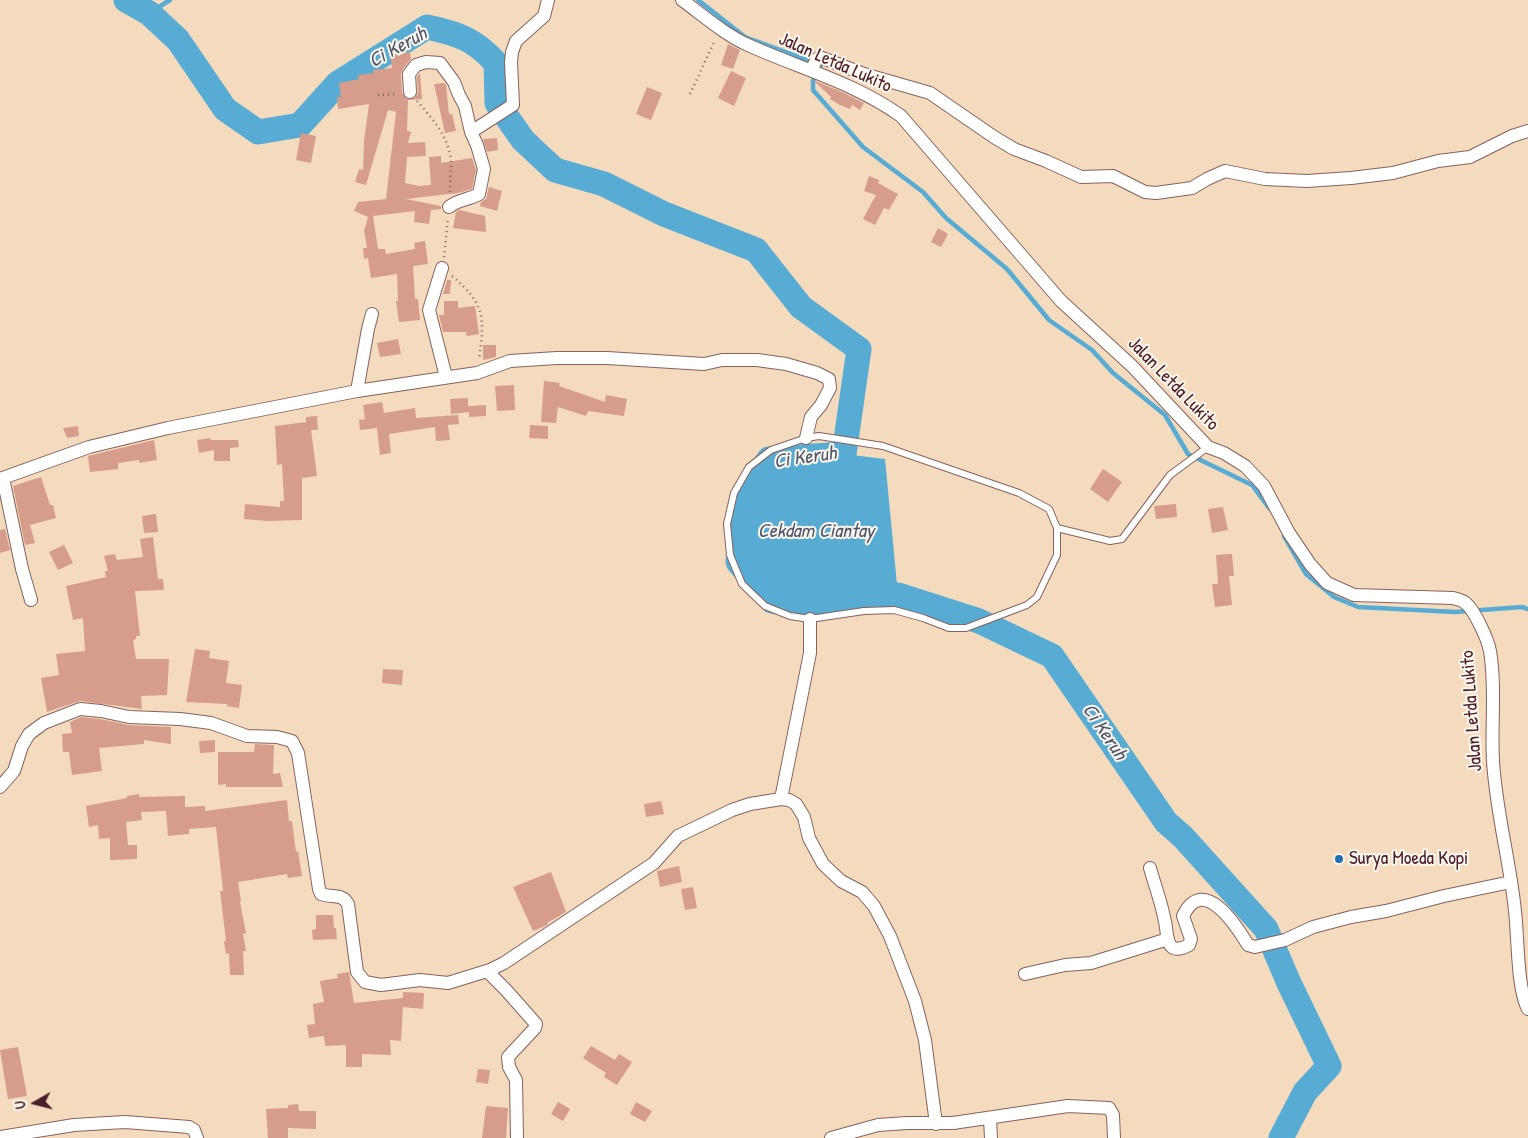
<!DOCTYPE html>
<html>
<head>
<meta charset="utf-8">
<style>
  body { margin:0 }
  #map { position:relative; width:1528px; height:1138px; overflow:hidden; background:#f4dbbe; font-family:"Patrick Hand",sans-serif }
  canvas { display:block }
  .north { position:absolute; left:10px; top:1078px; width:50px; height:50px; -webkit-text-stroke:4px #fbf7ec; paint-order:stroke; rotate:262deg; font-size:14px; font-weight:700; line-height:20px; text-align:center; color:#4a1f2b }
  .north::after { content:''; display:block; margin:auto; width:18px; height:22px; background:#4a1f2b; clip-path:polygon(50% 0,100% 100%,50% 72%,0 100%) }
</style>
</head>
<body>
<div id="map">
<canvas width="1528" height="1138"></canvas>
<div class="north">U</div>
</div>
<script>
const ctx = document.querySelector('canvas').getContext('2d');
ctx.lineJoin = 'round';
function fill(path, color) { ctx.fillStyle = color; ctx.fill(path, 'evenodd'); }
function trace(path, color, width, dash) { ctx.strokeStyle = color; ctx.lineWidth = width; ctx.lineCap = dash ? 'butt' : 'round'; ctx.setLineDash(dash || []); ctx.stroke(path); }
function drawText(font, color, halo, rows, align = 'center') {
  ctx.font = font + ' "Patrick Hand",sans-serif'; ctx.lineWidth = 4; ctx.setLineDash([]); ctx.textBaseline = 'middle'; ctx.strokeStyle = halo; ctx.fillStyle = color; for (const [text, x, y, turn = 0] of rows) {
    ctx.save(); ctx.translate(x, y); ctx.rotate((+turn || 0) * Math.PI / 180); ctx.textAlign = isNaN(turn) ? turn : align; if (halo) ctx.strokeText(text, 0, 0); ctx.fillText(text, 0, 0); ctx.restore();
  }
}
fill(new Path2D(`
  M844 454 885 459 898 595 882 604 816 609 772 601 738 562 742 499 769 460Z`), '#58abd3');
trace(new Path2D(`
  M698 0 745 37 821 65 813 81V90L863 147 923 192 946 218 1007 269 1049 320 1092 350 1113 373 1165 415 1188 454 1252 485 1269 508
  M149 13 170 0
  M1284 536 1306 574 1334 597 1358 607 1455 612 1522 607 1528 609`), '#58abd3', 4.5);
trace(new Path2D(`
  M126 0 149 13 178 40 225 109 258 132 300 125 338 83 427 27C459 34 474 39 496 63L497 103 523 140 555 170 604 184 664 214 756 250 801 307 859 349 844 454 769 459 742 499 738 562 772 601 816 609 898 595 979 621 1052 656 1166 822 1183 837 1266 929 1288 981 1329 1066 1305 1092 1281 1138`), '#58abd3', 25);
fill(new Path2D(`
  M728 44 740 50 733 69 721 65Z
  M410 52 411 59 403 69 401 74 402 93 407 99 415 98 418 92 417 77 420 73 422 99 408 100 407 131 411 132 408 143 425 142 426 156 407 157 405 183 419 186 431 185 429 157 441 156V163L472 158 476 170 472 189 458 193 406 199 441 206V209L431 210 429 224 414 222 415 211 373 216 378 249H385L386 254 415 249 414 243 425 241 428 264 413 266 415 299H418L420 320 399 322 396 301H398L397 274 371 278 368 258 364 259 363 248H367L364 231 368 217 354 211 358 202 386 199 396 112 388 110 366 185 362 184 355 182 359 169 363 170 364 141 369 104 338 109 337 97H341L339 83 359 79 358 75 374 73 373 70 392 68 390 55Z
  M731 71 746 78 734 106 718 98Z
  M813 80 842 92 864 103 860 110 852 105 850 109 840 105 830 99 831 97Z
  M444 83 446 85 449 114H452L456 131 445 133 434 84Z
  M647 87 662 93 651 120 636 114Z
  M301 133 316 136 311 163 296 160Z
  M497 138 498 150 487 152 483 139Z
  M869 176 879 180 878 183 898 194 889 210 884 208 875 225 863 219 876 195 864 191Z
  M489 187 502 191 497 211 480 206 481 202 486 199Z
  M459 210 485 216 486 232 453 228 456 212Z
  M938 228 948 234 941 247 931 242Z
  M447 280H451L450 294H443Z
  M444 301H458V308L475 306 479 334 467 336 466 332H443L439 315H444Z
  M398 339 401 354 380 357 377 343Z
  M483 345H496V357L483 360Z
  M544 381 560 383 559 386 605 402 606 395 627 399 624 416 588 411 586 416 558 407 556 423 541 422Z
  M514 385 515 410 497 411 495 386Z
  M468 398V406L486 405V416L469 417V412L451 414 450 399Z
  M382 402 384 413 415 408 416 418 458 415 459 424 448 425 450 440 436 441 435 427 389 434 391 453 380 455 377 428 360 430 359 420 365 419 363 405Z
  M317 416 318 430H311L317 476 302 478V520L267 521 244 519 245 504 280 507V501H284L282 464 277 465 275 426 306 422V417Z
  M530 425 548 426V439L529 438Z
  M78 426 79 436 67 438 63 428Z
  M210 438 211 440H238L239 447 230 448V461H214V450L199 453 197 440Z
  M154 440 157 460 139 463V460L118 463V469L90 472 88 456Z
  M1103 469 1122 482 1108 502 1090 489Z
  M41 477 50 505H53L56 518 30 525 35 543 25 545 13 486Z
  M1176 504 1177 517 1156 519 1154 506Z
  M1223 507 1228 530 1212 533 1208 509Z
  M156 514 158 532 144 533 142 516Z
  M5 529 10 550 0 553V530Z
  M153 537 158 579H163L164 590 135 591 140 636H136V639L133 640 136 659H169L167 695 141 696 142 709 80 701 47 712 41 678 59 675 56 654 85 651 83 618 73 620 66 586 106 577 105 571H108L104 556 115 554 117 560 143 557 140 539Z
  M64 545 73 563 58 570 49 552Z
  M1232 554 1234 576H1229L1232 605 1215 607 1212 584H1218L1216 555Z
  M195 649 210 651 209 658 229 661 226 683 242 685 239 708 227 706V704L186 702Z
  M383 669 403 670 402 685 382 683Z
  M81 717 100 719 129 725 171 727V744L144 740V744L99 748 102 771 72 775 69 752H63L62 734 72 733 70 722Z
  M215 740V752L200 753 199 741Z
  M255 744 274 745 273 774 280 773 283 787H226V784L218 785V752H254Z
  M139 794V797L185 796V807L205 806V811L287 800 289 821H292L296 852 298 851 302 876 288 878 287 874 238 882 241 901 240 902 246 933 243 934 246 951H243L244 975H230L229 953 226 954 224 941H226L220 891H223L216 827 189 829V834L168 836 166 811 141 812 142 820 126 822 128 845H137V859L110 860V838L99 839 98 825 89 827 86 806 127 798V796Z
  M661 801 664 814 646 817 644 804Z
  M679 866 682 882 660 887 657 871Z
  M551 872 566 912 547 923 548 924 545 926 533 931 513 887Z
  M693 887 697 908 685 910 681 889Z
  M316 915H333L334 928H336L337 939 313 940 312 930 316 929Z
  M349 972 354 1003 403 998V992L424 993 423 1009 403 1007 401 1041 390 1040 391 1055 362 1054V1067H346V1045L325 1046 324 1036 309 1038 307 1025 315 1024 313 1004 324 1002 320 981 338 978 337 974Z
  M591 1046 615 1060 619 1054 632 1062 617 1085 604 1077 606 1073 583 1058Z
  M18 1047 27 1096 8 1099 0 1050Z
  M478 1069 490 1070 488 1084 476 1082Z
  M558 1102 570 1109 563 1121 551 1114Z
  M636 1102 652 1111 645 1122 630 1114Z
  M298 1104 299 1111H316V1129L288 1128V1138H268L266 1109 288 1108V1105Z
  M486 1106 508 1108 506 1138H482Z`), '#d69d8c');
const service = new Path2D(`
  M819 436 883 446 1019 493 1049 509 1057 528V555L1037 597 1027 605 966 628H949L923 618 894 610 864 611 810 619 790 616 765 606 742 584 730 555 727 524 734 493 749 467 771 450 806 438Z
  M1057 528 1110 541 1122 539 1170 475 1208 447`);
const minor = new Path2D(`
  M682 0C704 16 724 34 748 45 799 68 855 83 901 116L1061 301 1132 366 1208 447 1224 453 1245 466 1264 486 1289 533 1310 564 1327 583 1354 595 1453 598C1456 599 1461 600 1464 602 1474 608 1488 640 1490 651 1496 687 1491 725 1493 761 1496 812 1510 861 1515 911 1518 936 1517 989 1528 1009
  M811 70 817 59 820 57 864 74 930 93 994 137 1014 149 1046 161 1081 177 1113 176 1145 192 1156 193 1192 188 1207 179 1225 171 1265 179 1307 181 1351 178 1393 173 1438 161 1470 157 1512 136 1528 131
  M410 92 409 74 416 65 426 62 440 63 454 82 459 95 465 106 471 132 477 145 484 169 479 194C469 200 458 199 449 207
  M471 132 513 105 511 62 512 52 516 41 544 16 548 0
  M442 268 429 310 446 377
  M357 391 477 373 510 361 557 358H607L704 364 722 360H757L786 364 817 373 829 379 830 388 821 405 811 417 806 438
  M3 478 22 569 31 600
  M0 479 89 447 168 428 357 391 368 329 372 314
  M0 787 14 771 22 746 29 734 44 723 80 709 101 711 129 717 180 719 211 723 247 736 277 737 292 741 298 753 319 889 321 894C332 898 342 893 348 904L357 972 365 982 381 985 420 980 448 983 490 970 504 963 654 863 678 836 732 810 750 804 781 799 789 800 796 804 804 817 809 838 823 864 841 881 862 892 874 906 890 936 915 1001 925 1040 936 1124
  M781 799 810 653V619
  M1150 868C1155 886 1162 904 1165 922 1167 929 1166 941 1171 946 1175 951 1184 948 1189 945L1191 939 1183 916C1203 874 1236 925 1248 945L1255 947 1285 940 1313 927 1351 917 1386 911 1444 896 1511 882
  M487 971 506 990 536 1024 535 1028 508 1057 509 1067 516 1080 517 1138
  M1025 974 1065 965 1091 963 1168 939
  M990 1119 991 1138
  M0 1137 74 1125 125 1122 189 1127 194 1130 197 1138
  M831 1138 878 1125 907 1123H953L1068 1106 1109 1108 1113 1115 1114 1138`);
trace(service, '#86615e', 8);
trace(minor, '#86615e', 14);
trace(new Path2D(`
  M690 94 715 40
  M378 95 398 94
  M417 101C432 118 449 137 451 161 451 171 450 182 450 192
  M444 257 448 218
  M452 276C485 304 485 317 479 359`), '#86615e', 2.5, [1, 4]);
trace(service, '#fff', 6);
trace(minor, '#fff', 12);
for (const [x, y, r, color] of [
  [1339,859,5,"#1f6fb2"]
]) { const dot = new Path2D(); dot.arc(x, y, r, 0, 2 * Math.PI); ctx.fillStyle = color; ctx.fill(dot); trace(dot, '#fbf7ec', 2); }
drawText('19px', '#4a1f2b', '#fbf7ec', [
  ["Jalan Letda Lukito",835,63,24],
  ["Jalan Letda Lukito",1173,384,46],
  ["Jalan Letda Lukito",1472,711,-94]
]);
drawText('19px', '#4a1f2b', '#fbf7ec', [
  ["Surya Moeda Kopi",1349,859]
], 'left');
drawText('italic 20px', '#50576e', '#fbf7ec', [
  ["Ci Keruh",398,48,-29],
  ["Ci Keruh",805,458,-8],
  ["Cekdam Ciantay",816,532],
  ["Ci Keruh",1104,732,56]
]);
</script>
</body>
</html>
